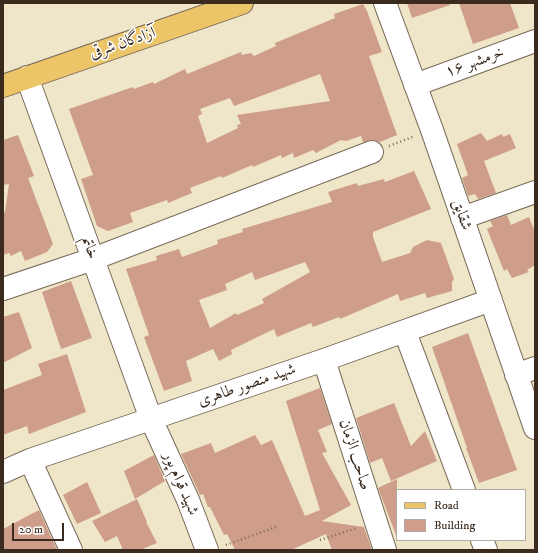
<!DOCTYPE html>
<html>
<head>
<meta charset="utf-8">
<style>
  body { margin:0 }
  #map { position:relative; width:538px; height:553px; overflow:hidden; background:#efe5c9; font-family:"IM FELL DW Pica",serif }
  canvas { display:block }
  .frame { position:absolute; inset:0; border:4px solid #3b2a1e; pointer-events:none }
  .legend { position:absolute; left:396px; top:489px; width:130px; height:52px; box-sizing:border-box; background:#fff; border:1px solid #b1aaa5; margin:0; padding:5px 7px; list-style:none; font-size:12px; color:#3b2a1e }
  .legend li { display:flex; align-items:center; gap:8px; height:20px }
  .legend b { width:20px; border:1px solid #b1aaa5 }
  .scale { position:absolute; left:12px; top:523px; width:52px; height:18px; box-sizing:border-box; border:2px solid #3b2a1e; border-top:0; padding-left:5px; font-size:12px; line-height:14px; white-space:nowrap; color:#3b2a1e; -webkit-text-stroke:3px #fff; paint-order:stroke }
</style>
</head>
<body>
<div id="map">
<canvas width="538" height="553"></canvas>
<div class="frame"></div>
<ul class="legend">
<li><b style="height:5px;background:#edc569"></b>Road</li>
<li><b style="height:11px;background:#ce9e8a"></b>Building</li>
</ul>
<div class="scale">20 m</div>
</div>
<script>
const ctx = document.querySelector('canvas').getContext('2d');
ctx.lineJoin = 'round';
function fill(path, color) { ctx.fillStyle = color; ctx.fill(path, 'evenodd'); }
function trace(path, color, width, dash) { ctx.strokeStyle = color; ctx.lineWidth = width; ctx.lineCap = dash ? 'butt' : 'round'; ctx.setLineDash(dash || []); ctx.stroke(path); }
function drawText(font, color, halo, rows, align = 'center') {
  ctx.font = font + ' "IM FELL DW Pica",Amiri,serif'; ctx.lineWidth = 3; ctx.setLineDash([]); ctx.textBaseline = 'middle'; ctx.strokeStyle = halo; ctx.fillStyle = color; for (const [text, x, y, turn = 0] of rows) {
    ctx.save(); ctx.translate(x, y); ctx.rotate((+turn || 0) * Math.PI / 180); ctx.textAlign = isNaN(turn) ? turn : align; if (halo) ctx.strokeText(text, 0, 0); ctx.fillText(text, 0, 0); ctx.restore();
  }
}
fill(new Path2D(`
  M407 3H449L450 5 412 18Z
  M459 3H510L519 28 473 44Z
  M363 4 367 11 382 52 369 56 397 135 380 142 374 140 363 142 361 136 346 141 341 140 316 153 313 150 294 158 293 153 282 158 281 155 253 167 252 165 222 178 221 176 190 188 192 193 168 203 167 200 130 213 133 222 108 231 97 226 81 179 93 175 69 109 133 87 134 89 153 82 154 84 185 69 187 74 241 52 242 55 251 53 254 56 276 46 275 43 335 18 334 14ZM320 74 330 101 237 115 241 124 237 125 238 128 207 143 198 116 202 114 200 109 230 98 234 106Z
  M481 133 487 141 502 134 503 137 510 134 516 148 484 161 496 193 478 199 475 194 468 196 462 178 468 175 457 144Z
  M18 135 34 176 28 178 53 244 47 252 25 261 21 251 11 256 9 253 3 255V213L5 212 9 184 3 185V140Z
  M414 171 431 209 373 232V237L382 262 410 253 413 247 427 240 441 243 454 279 452 282V291L427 298 425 293 400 301 398 294 340 319 339 317 313 327 311 323 277 337 274 329 231 350 232 354 219 361 213 349 186 361 192 381 164 391 144 337 149 335 126 269 157 260 156 256 179 249 182 257 218 244 217 240 243 232 242 229 332 202 328 192 357 183 358 186 384 179 385 182ZM305 262 310 272 262 299 264 303 237 315 236 313 210 328 199 300 227 290 225 284 252 272 255 280Z
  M507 215 511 225 529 217 535 232V265L527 270 529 272 512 278 507 269 504 271 487 229 493 226 490 221Z
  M71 281 92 338 61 349 42 292Z
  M19 312 32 348 3 363V317Z
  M468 333 517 470 479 483 466 448H467L432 347Z
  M67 354 86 412 29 434 27 426 3 435V390L42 375 38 364Z
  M320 388 332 424 318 430 327 452 322 453 351 505 322 521 364 527 372 550H332L326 534 291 550H235L227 534 224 535 210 507H208L203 494 200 495 181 454 211 443 215 453 255 435 261 445 272 440 305 516 320 510 286 401Z
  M394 403 411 446 425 431 437 461 391 481 382 458 370 463 356 418Z
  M154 455 165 481 135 499 124 471Z
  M397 479V535H396L378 488Z
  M87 482 101 513 77 524 63 495Z
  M137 499 147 522H146L157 543 140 550H123L117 536 105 542 92 521Z
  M39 510 57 550H3V529Z`), '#ce9e8a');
const minor = new Path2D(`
  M385 3 432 130 535 428
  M27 77 151 419 188 500 207 550
  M415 85 535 41
  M462 218 535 192
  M3 289 93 259 372 152
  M405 332 464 490
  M324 360 385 550
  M516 375 535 368
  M30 460 71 550
  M3 472 30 460 324 360 491 300
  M482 540 486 550`);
const major = new Path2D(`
  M3 86 242 3`);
trace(minor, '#7a6b5a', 24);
trace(major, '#7a6b5a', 24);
trace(new Path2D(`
  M389 146 415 136
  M320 540 357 528
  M226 545 276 527`), '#7a6b5a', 2.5, [1, 3]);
trace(minor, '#fff', 22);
trace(major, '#edc569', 22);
drawText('16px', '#3b2a1e', '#fff', [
  ["آزادگان شرقی",123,44,-19],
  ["خرمشهر ۱۶",475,63,-20],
  ["شقایق",461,215,71],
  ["خاتم",89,248,70],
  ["شهید منصور طاهری",247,386,-19],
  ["صاحب الزمان",354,455,72],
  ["شهید قوام پور",180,484,67]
]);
</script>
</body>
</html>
